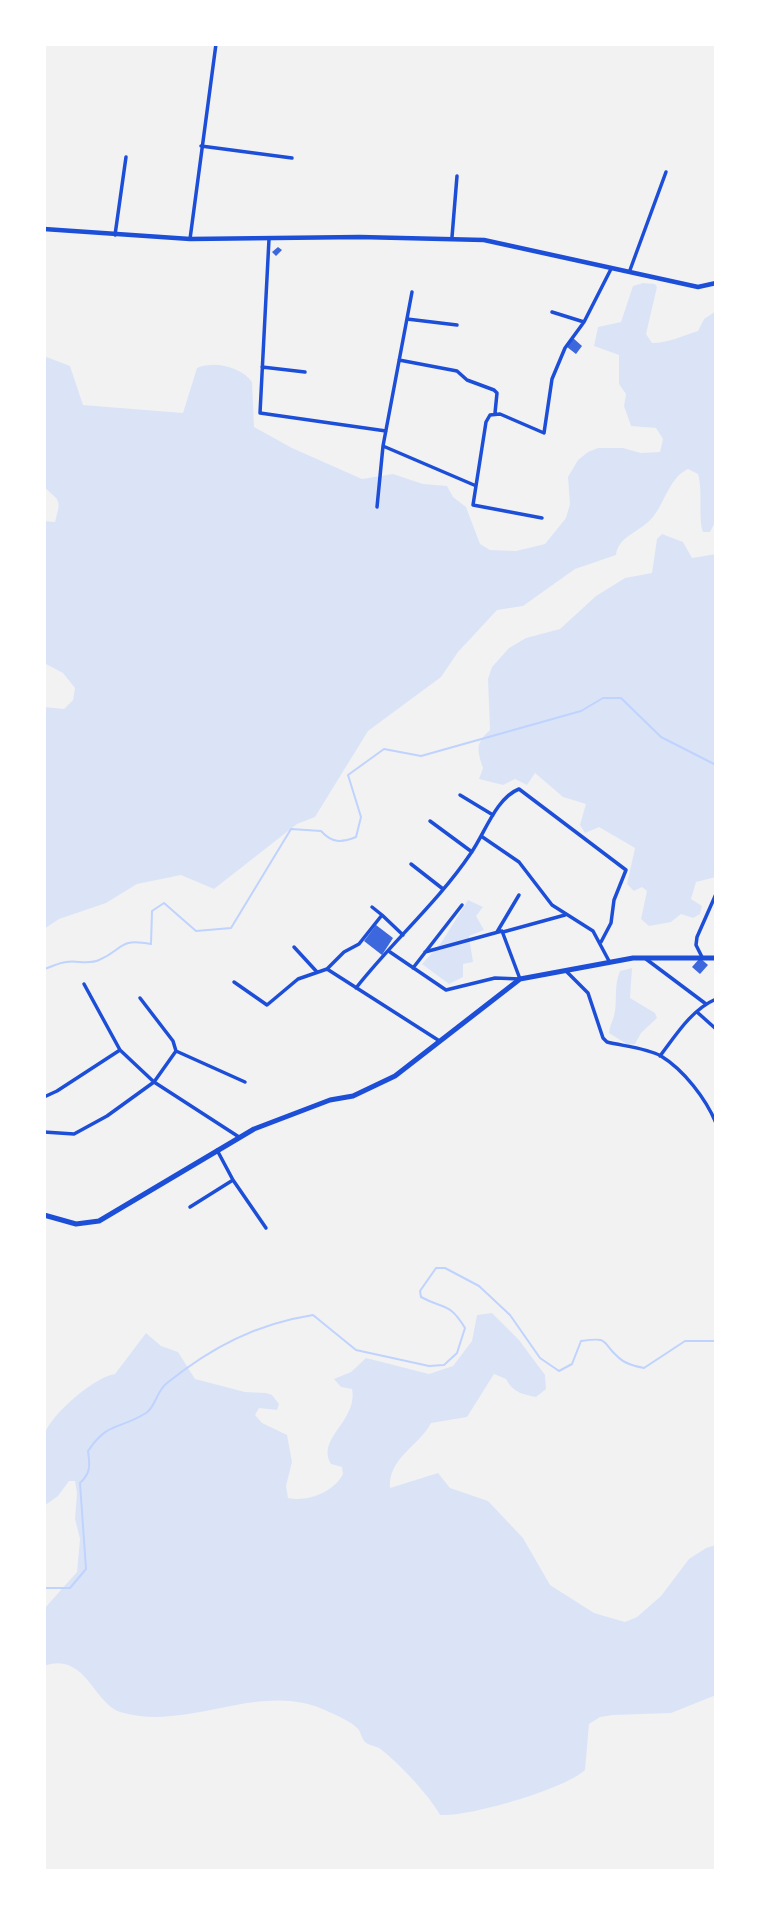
<!DOCTYPE html>
<html>
<head>
<meta charset="utf-8">
<style>
  body { margin:0 }
  #map { position:relative; width:760px; height:1915px; overflow:hidden; background:#f2f2f2; font-family:"PT Sans Narrow",sans-serif }
  canvas { display:block }
  .frame { position:absolute; inset:0; border:46px solid #fff; pointer-events:none }
</style>
</head>
<body>
<div id="map">
<canvas width="760" height="1915"></canvas>
<div class="frame"></div>
</div>
<script>
const ctx = document.querySelector('canvas').getContext('2d');
ctx.lineJoin = 'round';
function fill(path, color) { ctx.fillStyle = color; ctx.fill(path, 'evenodd'); }
function trace(path, color, width, dash) { ctx.strokeStyle = color; ctx.lineWidth = width; ctx.lineCap = dash ? 'butt' : 'round'; ctx.setLineDash(dash || []); ctx.stroke(path); }
fill(new Path2D(`
  M643 283 655 284 657 287 646 334 652 343C669 343 681 336 698 331L704 319 716 311V520L710 532H703C698 520 703 491 698 474L688 469C670 477 665 502 653 517 642 531 618 536 616 555L575 569 523 606 497 610 458 652 441 677 368 731 315 817 297 824 214 889 181 875 137 884 106 903 59 919 44 929V707L64 709 73 700 75 688 63 673 44 663V521L55 522C61 500 61 502 44 487V356L70 366 83 405 183 413 197 368C214 360 242 367 252 382L254 427 292 448 362 479 393 474 423 484 447 486 453 497 466 507 480 544 490 550 516 551 545 544 566 518 570 504 568 477 578 460 588 452 598 448H623L641 453 660 452 663 439 656 428 631 426 624 406 626 394 619 384V355L594 346 598 327 621 322 633 286Z
  M662 534 683 542 692 558 716 554V877L696 882 691 899 702 906 700 914 693 918 681 914 671 922 649 926 641 919 647 891 642 887 634 891 627 884 635 848 599 827 585 833 580 825 586 804 563 797 535 773 527 785 515 779 503 785 479 779 483 768C477 749 475 744 490 730L488 679 492 667 509 648 526 638 560 629 596 596 625 578 652 573 657 539Z
  M468 900 483 907 476 916 484 930 469 936 473 962 463 964V977L449 984 422 964 441 943Z
  M632 968 630 998 655 1013 657 1018 641 1033 635 1044 628 1045 609 1033C610 1024 614 1019 615 1011 617 997 614 986 620 971Z
  M492 1313 519 1340 545 1375 546 1389 536 1397C521 1394 513 1392 506 1379L494 1374 467 1417 431 1423C419 1446 388 1458 390 1488L438 1473 450 1488 488 1501 523 1538 550 1585 594 1613 625 1622 637 1617 661 1596 689 1559 706 1548 716 1545V1695L671 1713 613 1715 600 1717 589 1724 585 1770C565 1789 469 1817 440 1815 430 1796 397 1761 379 1748 375 1746 368 1745 365 1742 361 1738 361 1731 357 1728 350 1721 338 1716 329 1712 260 1678 191 1733 120 1712 94 1704 85 1651 44 1666V1609L77 1572 80 1539 75 1519 77 1493 75 1481H69L58 1496 44 1506C44 1485 39 1456 44 1436 49 1416 94 1377 115 1374L146 1333 161 1346 178 1352 195 1379 245 1392 266 1393 272 1395 279 1404 277 1410 259 1408 255 1415 262 1423 287 1435 292 1462 286 1486 288 1498C308 1502 334 1492 343 1474L342 1467 331 1464C316 1438 358 1421 352 1389L341 1387 334 1379 351 1372 366 1358 429 1374 453 1366 472 1341 477 1315Z`), '#dbe4f7');
trace(new Path2D(`
  M44 969C51 967 58 963 66 962 77 960 88 965 99 960 125 949 117 938 151 944L152 911 164 903 196 931 231 928 291 829 321 831C332 843 341 843 356 837L361 817 348 775 384 749 421 756 581 711 603 698H621L661 737 716 765
  M44 1588H70L86 1569 80 1483C91 1473 90 1465 88 1451 108 1421 119 1430 146 1413 155 1408 157 1390 167 1383 212 1347 256 1324 313 1315L356 1350 429 1366 444 1365 457 1353 465 1328C449 1302 445 1310 421 1297L420 1291 436 1268H445L479 1286 510 1315 540 1358 559 1371 572 1364 581 1341C611 1337 600 1341 618 1357 625 1364 635 1366 644 1368L685 1341H716`), '#bfd3fe', 2);
fill(new Path2D(`
  M278 247 282 250 276 256 272 252Z
  M573 338 582 346 576 354 567 347Z
  M376 925 393 938 382 955 364 941Z
  M700 958 708 965 700 974 692 967Z`), '#3d67dc');
trace(new Path2D(`
  M201 146 292 158
  M115 235 126 157
  M452 237 457 176
  M190 239 216 44
  M269 239 260 413 386 431
  M630 270 666 172
  M552 312 584 322
  M407 319 457 325
  M399 360 457 371 467 380 494 390 497 393 495 413
  M262 367 305 372
  M383 446 474 485
  M377 507 383 446 412 292
  M542 518 473 505 486 422 490 415 500 414 544 433 552 379 565 348 584 322 611 269
  M460 795 493 815
  M430 821 472 852
  M481 836 519 862 552 905 593 931 609 961
  M411 864 443 889
  M372 907 382 915
  M497 932 519 895
  M503 932 565 915
  M294 947 317 972
  M390 952 446 990 495 978 520 979 502 931 425 952
  M702 957 696 945 697 937 716 894
  M646 959 706 1004
  M413 968 462 905
  M327 969 344 952 359 944 382 915 403 935
  M566 971 588 993 603 1038 607 1042C623 1046 647 1048 661 1056 684 1070 706 1099 716 1123
  M234 982 267 1005 298 979 327 969 438 1040
  M84 984 120 1050 154 1082 239 1137
  M356 988C392 942 438 902 471 853 485 833 496 798 519 789L626 870 614 900 611 923 601 942
  M140 998 173 1041 176 1051 245 1082
  M697 1012 716 1029
  M660 1056C676 1035 691 1010 716 999
  M44 1097 57 1091 120 1050
  M44 1132 74 1134 107 1116 154 1082 176 1051
  M716 1146V1181
  M217 1150 233 1180 266 1228
  M190 1207 233 1180`), '#1d4ed8', 3.5);
trace(new Path2D(`
  M44 229 190 239 360 237 484 240 698 287 716 283`), '#1d4ed8', 4.5);
trace(new Path2D(`
  M44 1215 76 1224 99 1221 254 1129 330 1100 353 1096 395 1076 520 979 633 958H716`), '#1d4ed8', 5);
</script>
</body>
</html>
